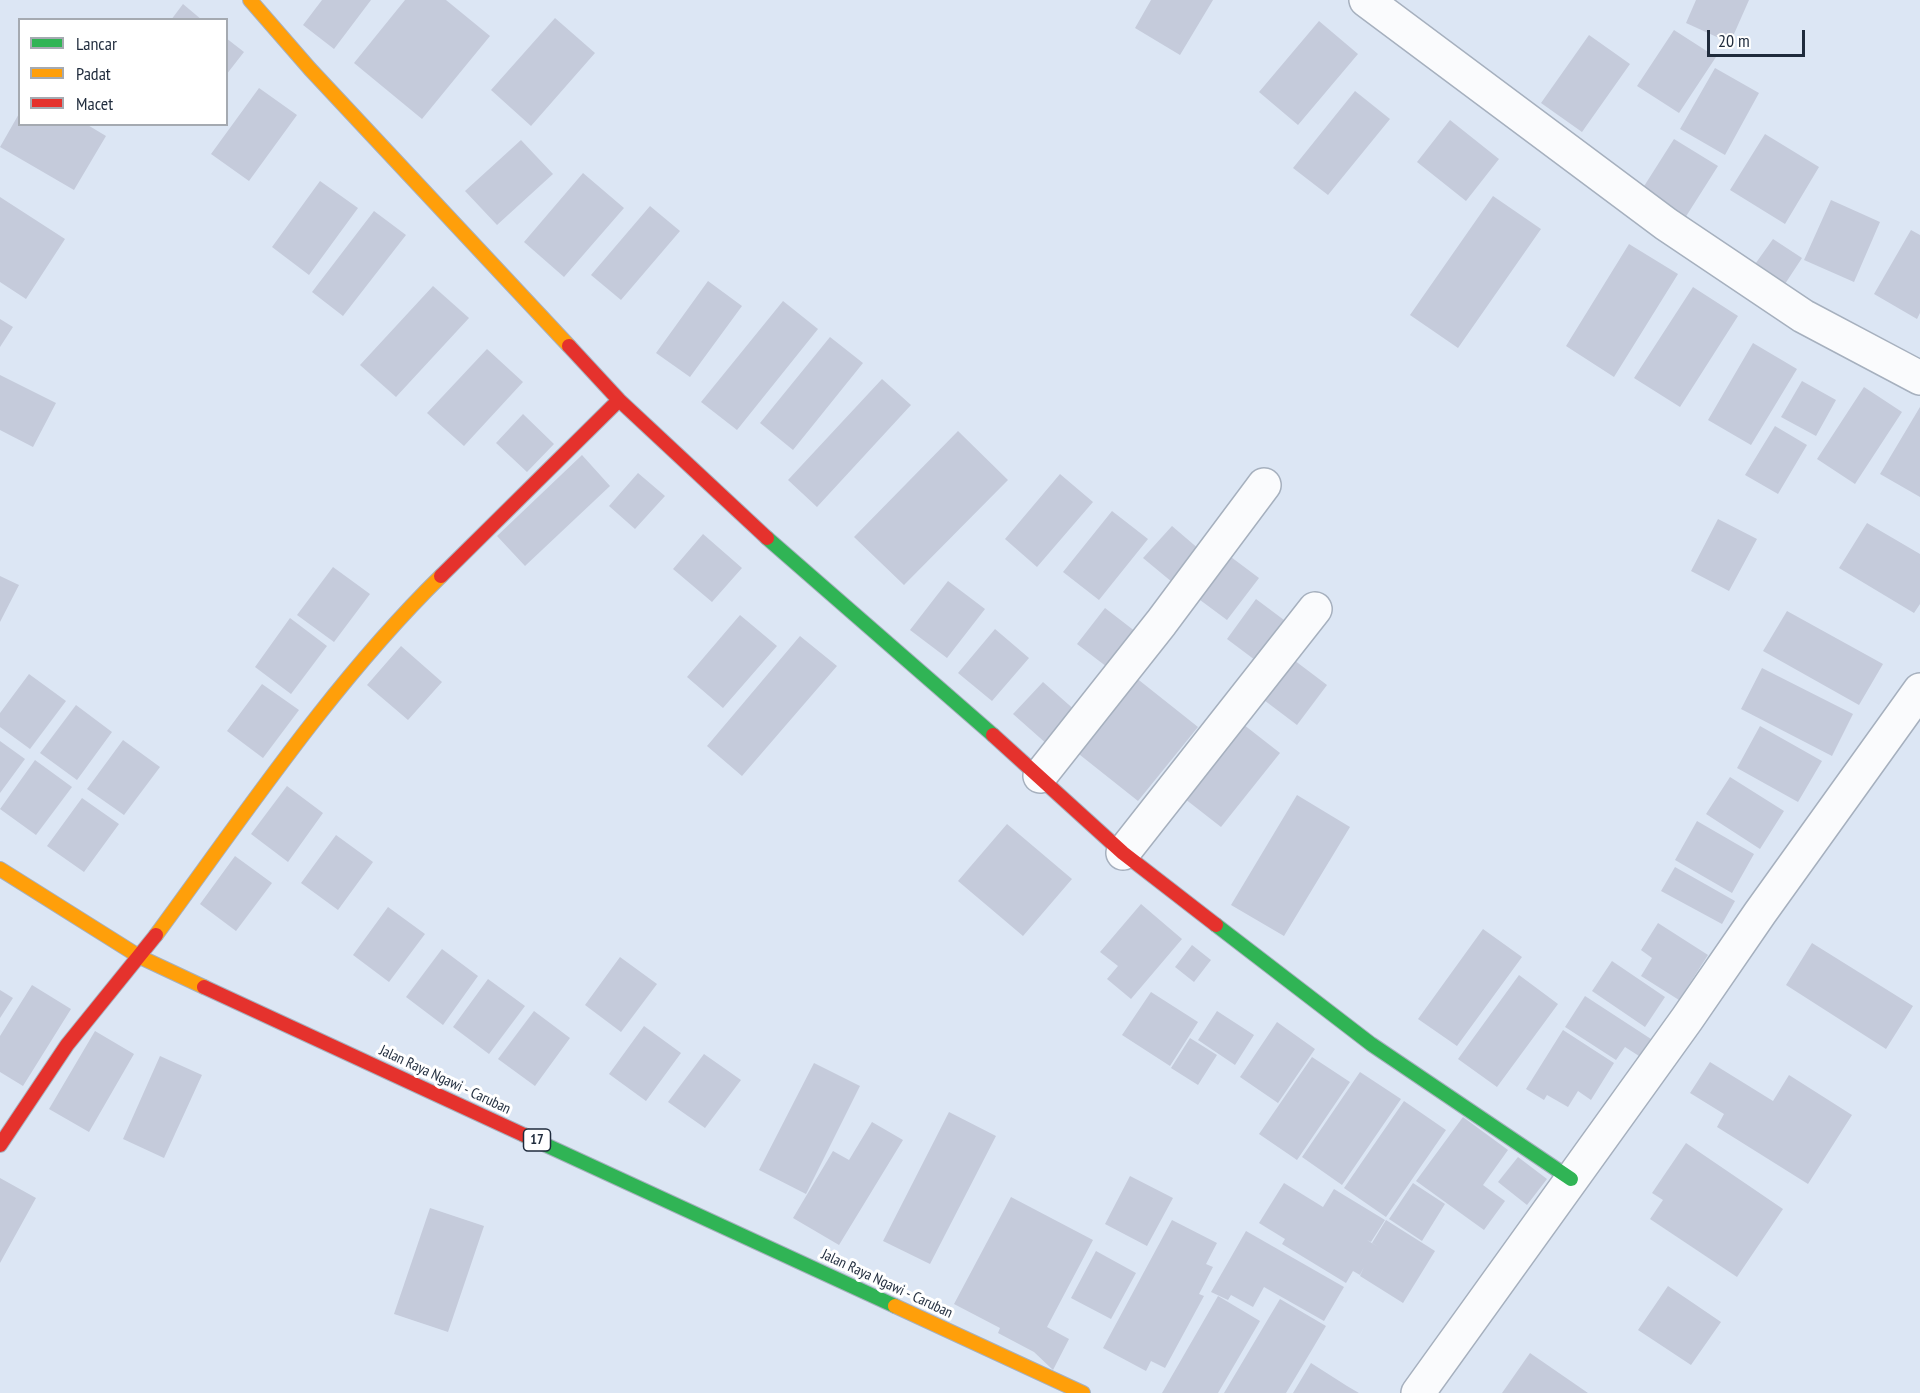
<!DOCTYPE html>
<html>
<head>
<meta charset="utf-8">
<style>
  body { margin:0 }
  #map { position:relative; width:1920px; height:1393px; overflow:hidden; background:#dce6f4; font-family:"PT Sans Narrow",sans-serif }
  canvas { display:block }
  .legend { position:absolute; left:18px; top:18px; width:210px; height:108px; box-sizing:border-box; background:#fff; border:2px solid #a5aab1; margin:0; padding:8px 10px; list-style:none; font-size:18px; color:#1f2b3c }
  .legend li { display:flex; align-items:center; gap:12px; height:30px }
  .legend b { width:30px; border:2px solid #a5aab1 }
  .scale { position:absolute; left:1707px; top:30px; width:98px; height:27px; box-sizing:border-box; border:3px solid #1f2b3c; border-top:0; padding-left:8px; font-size:18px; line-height:21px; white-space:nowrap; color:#1f2b3c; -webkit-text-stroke:4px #fff; paint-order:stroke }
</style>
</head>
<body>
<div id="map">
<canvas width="1920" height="1393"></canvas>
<ul class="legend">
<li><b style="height:8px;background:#30b455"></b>Lancar</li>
<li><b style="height:8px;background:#ff9f0a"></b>Padat</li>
<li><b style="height:8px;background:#e5322d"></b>Macet</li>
</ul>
<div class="scale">20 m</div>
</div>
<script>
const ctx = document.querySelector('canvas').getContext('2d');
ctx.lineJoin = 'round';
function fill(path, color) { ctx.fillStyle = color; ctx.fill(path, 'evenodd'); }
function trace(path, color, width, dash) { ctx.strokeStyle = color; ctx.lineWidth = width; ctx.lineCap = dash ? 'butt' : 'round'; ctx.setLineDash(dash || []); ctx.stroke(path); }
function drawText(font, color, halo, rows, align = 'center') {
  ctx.font = font + ' "PT Sans Narrow",sans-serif'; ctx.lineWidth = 6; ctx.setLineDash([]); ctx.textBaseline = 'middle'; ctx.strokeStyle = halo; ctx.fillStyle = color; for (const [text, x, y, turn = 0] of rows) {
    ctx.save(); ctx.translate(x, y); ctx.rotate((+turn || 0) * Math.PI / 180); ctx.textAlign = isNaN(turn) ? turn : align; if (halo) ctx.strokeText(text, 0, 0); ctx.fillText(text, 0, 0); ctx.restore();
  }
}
fill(new Path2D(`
  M322 0H371L334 49 303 25Z
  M405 0H446L490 36 422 119 354 63Z
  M1151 0H1213L1180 55 1135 28Z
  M1696 0H1749L1730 43 1686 23Z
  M183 4 202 20H171Z
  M555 18 595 53 531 126 491 90Z
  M1319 21 1358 54 1298 125 1259 92Z
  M1674 30 1716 57 1679 113 1637 86Z
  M1589 35 1630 64 1582 132 1541 103Z
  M226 38 244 52 226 75Z
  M1715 68 1759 93 1725 155 1680 129Z
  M259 88 297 115 249 181 211 154Z
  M1355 91 1390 119 1328 195 1293 168Z
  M20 112V124H86L106 136 74 190 0 147Z
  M1450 120 1499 159 1466 201 1417 162Z
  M1765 134 1819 167 1785 224 1730 190Z
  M1674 139 1718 166 1685 218 1641 191Z
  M521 140 553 174 497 225 465 191Z
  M583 173 624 208 564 277 524 242Z
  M320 181 358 208 309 275 272 247Z
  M1493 196 1541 229 1458 348 1410 315Z
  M0 197 65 239 26 299 0 282Z
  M1831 200 1880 222 1854 282 1804 260Z
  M650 206 680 231 621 300 591 275Z
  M374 211 406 235 343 316 312 292Z
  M1911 230 1920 235V313L1917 319 1874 294Z
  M1773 239 1802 258 1783 287 1753 267Z
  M1629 244 1678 274 1614 377 1566 346Z
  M708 281 742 306 690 377 656 353Z
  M433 286 469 318 396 397 360 365Z
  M1693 287 1738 316 1680 407 1634 378Z
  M783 301 818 329 737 430 701 402Z
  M0 319 13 327 0 347Z
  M830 337 863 363 793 450 760 423Z
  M1753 343 1797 369 1751 445 1708 420Z
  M487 349 523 382 464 446 427 413Z
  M0 375 56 403 33 447 0 430Z
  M882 379 911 405 817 507 788 480Z
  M1802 381 1836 400 1816 436 1781 417Z
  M1864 387 1902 412 1855 484 1817 459Z
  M1920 407V497L1880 474Z
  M523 414 554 444 527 472 496 443Z
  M1775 426 1807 445 1778 494 1745 475Z
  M958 431 1008 480 904 585 854 537Z
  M582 455 610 486 525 566 497 536Z
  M638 473 665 496 635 529 609 506Z
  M1060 474 1093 502 1037 567 1005 539Z
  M1112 511 1148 539 1099 600 1063 572Z
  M1718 519 1757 539 1729 591 1691 571Z
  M1867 523 1920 554V604L1914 613 1839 568Z
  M1172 526 1200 550 1172 582 1143 558Z
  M703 534 742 568 712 602 673 569Z
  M1223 551 1259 578 1227 620 1192 594Z
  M333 567 370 594 334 642 297 615Z
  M0 576 19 585 0 622Z
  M948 581 985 609 947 658 910 630Z
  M1256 599 1292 626 1263 666 1227 639Z
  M1105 608 1136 632 1107 667 1077 644Z
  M1787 611 1883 664 1859 705 1763 651Z
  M740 615 777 646 723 708 687 677Z
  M290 618 327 646 291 694 255 667Z
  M995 629 1029 658 992 701 958 673Z
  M800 636 837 666 742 776 707 746Z
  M401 646 442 682 408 720 367 685Z
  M1290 657 1327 685 1297 725 1260 697Z
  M1762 668 1853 714 1832 756 1741 709Z
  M1130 673 1198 727 1138 801 1070 747Z
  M29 674 66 701 30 749 0 727V713Z
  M1043 682 1077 712 1048 745 1013 714Z
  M262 684 299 710 263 758 227 731Z
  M76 705 112 732 77 780 40 753Z
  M1239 721 1280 753 1221 827 1180 795Z
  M1760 726 1822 761 1798 802 1737 768Z
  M123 740 160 767 124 815 87 789Z
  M0 741 25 759 0 793Z
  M35 760 72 787 36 835 0 809Z
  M1730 777 1784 811 1760 849 1706 814Z
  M287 786 323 813 288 862 251 834Z
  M1297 795 1350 827 1284 936 1231 905Z
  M82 798 119 824 84 872 47 846Z
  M1697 821 1754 854 1732 893 1675 860Z
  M1007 824 1072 879 1023 936 958 881Z
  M336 835 373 862 338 910 301 883Z
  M235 856 272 883 236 931 200 904Z
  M1675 867 1735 901 1722 924 1661 891Z
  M1141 904 1182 939 1131 999 1107 979 1118 966 1100 952Z
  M388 907 425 934 389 982 353 955Z
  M1658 923 1708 955 1679 1000 1641 976 1652 958 1641 950Z
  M1483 929 1522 957 1457 1046 1418 1019Z
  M1812 943 1913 1006 1886 1049 1786 985Z
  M1192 945 1211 960 1194 982 1175 967Z
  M442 949 478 976 443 1025 406 997Z
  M620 957 657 984 621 1032 585 1005Z
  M1612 961 1665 997 1645 1027 1592 991Z
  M1519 975 1558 1004 1497 1087 1458 1059Z
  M488 979 525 1006 489 1054 453 1027Z
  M32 985 71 1009 23 1086 0 1072V1036Z
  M0 990 13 998 0 1018Z
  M1151 992 1198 1022 1170 1066 1122 1035Z
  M1585 996 1651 1039 1639 1056 1625 1047 1616 1060 1565 1027Z
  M534 1011 570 1038 535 1086 498 1059Z
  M1217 1011 1254 1035 1235 1065 1198 1040Z
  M1277 1022 1315 1049 1278 1103 1240 1077Z
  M644 1026 681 1053 646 1101 609 1074Z
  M1563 1030 1614 1063 1591 1100 1578 1091 1568 1107 1547 1095 1544 1100 1526 1089Z
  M95 1031 134 1054 89 1132 49 1109Z
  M1190 1038 1217 1055 1198 1085 1171 1068Z
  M704 1054 741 1080 705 1128 668 1102Z
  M160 1056 202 1075 164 1158 123 1139Z
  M1312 1057 1350 1082 1297 1160 1259 1134Z
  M1710 1062 1773 1101 1789 1075 1852 1115 1808 1184 1717 1127 1724 1114 1690 1093Z
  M814 1063 860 1086 806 1194 759 1170Z
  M1360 1072 1401 1099 1342 1185 1302 1157Z
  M1404 1101 1446 1130 1386 1217 1344 1188Z
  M949 1112 996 1136 930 1264 883 1241Z
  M1463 1117 1508 1150 1483 1185 1505 1201 1484 1230 1416 1181Z
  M872 1122 903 1140 839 1245 793 1218 833 1151 849 1160Z
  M1686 1143 1783 1209 1737 1277 1650 1219 1663 1200 1652 1193Z
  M1518 1157 1547 1179 1527 1205 1498 1182Z
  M1130 1176 1173 1198 1147 1246 1105 1224Z
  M0 1178 36 1198 0 1263Z
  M1284 1183 1323 1207 1334 1189 1385 1220 1371 1242 1367 1240 1378 1247 1372 1243 1386 1220 1435 1251 1403 1303 1360 1276 1364 1267 1360 1275 1353 1271 1346 1283 1282 1244 1285 1239 1259 1223Z
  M1413 1183 1445 1204 1422 1241 1389 1219Z
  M1011 1197 1093 1240 1047 1327 1069 1339 1053 1370 1034 1352 998 1333 1000 1328 954 1304Z
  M430 1208 484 1226 448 1332 394 1314Z
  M1172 1220 1217 1243 1206 1264 1213 1267 1199 1294 1204 1296 1165 1368 1151 1361 1146 1371 1103 1348Z
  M1246 1231 1344 1287 1324 1321 1264 1287 1253 1307 1231 1295 1228 1300 1211 1292Z
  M1096 1251 1136 1273 1111 1319 1071 1298Z
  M1668 1286 1721 1322 1691 1365 1638 1330Z
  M1218 1296 1260 1321 1218 1393H1162Z
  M1280 1299 1326 1326 1313 1348 1286 1393H1224Z
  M1530 1353 1588 1393H1502Z
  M1311 1363 1347 1386 1359 1393H1293Z`), '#c5cbdb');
const street = new Path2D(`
  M1366 0 1666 224 1803 316 1920 378
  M1040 776 1161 623 1264 485
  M1123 853 1315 609
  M1418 1393 1687 1019 1760 913 1920 690`);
const fast = new Path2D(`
  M767 538 993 735
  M1216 925 1371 1044 1571 1179
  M524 1135 895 1306`);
const slow = new Path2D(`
  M250 0 310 69 569 346
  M0 869 140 957 204 987
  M156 935C245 814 333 682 441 576
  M895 1306 1083 1393`);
const jam = new Path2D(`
  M569 346 619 400 767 538
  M441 576 619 400
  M993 735 1123 853 1216 925
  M204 987 524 1135
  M0 1145 67 1045 156 935`);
trace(street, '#a6b0be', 36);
trace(fast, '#a6b0be', 16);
trace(slow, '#a6b0be', 16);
trace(jam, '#a6b0be', 16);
trace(street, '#fafbfd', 33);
trace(fast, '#30b455', 14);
trace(slow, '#ff9f0a', 14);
trace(jam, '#e5322d', 14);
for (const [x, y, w] of [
  [537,1140,27]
]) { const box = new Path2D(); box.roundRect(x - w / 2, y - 11, w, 22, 4.5); ctx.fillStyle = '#fff'; ctx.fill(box); trace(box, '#1f2b3c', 1.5); }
drawText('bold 14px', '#1f2b3c', null, [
  ["17",537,1140]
]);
drawText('15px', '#1f2b3c', '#fff', [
  ["Jalan Raya Ngawi - Caruban",445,1080,25],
  ["Jalan Raya Ngawi - Caruban",887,1284,25]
]);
</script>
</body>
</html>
